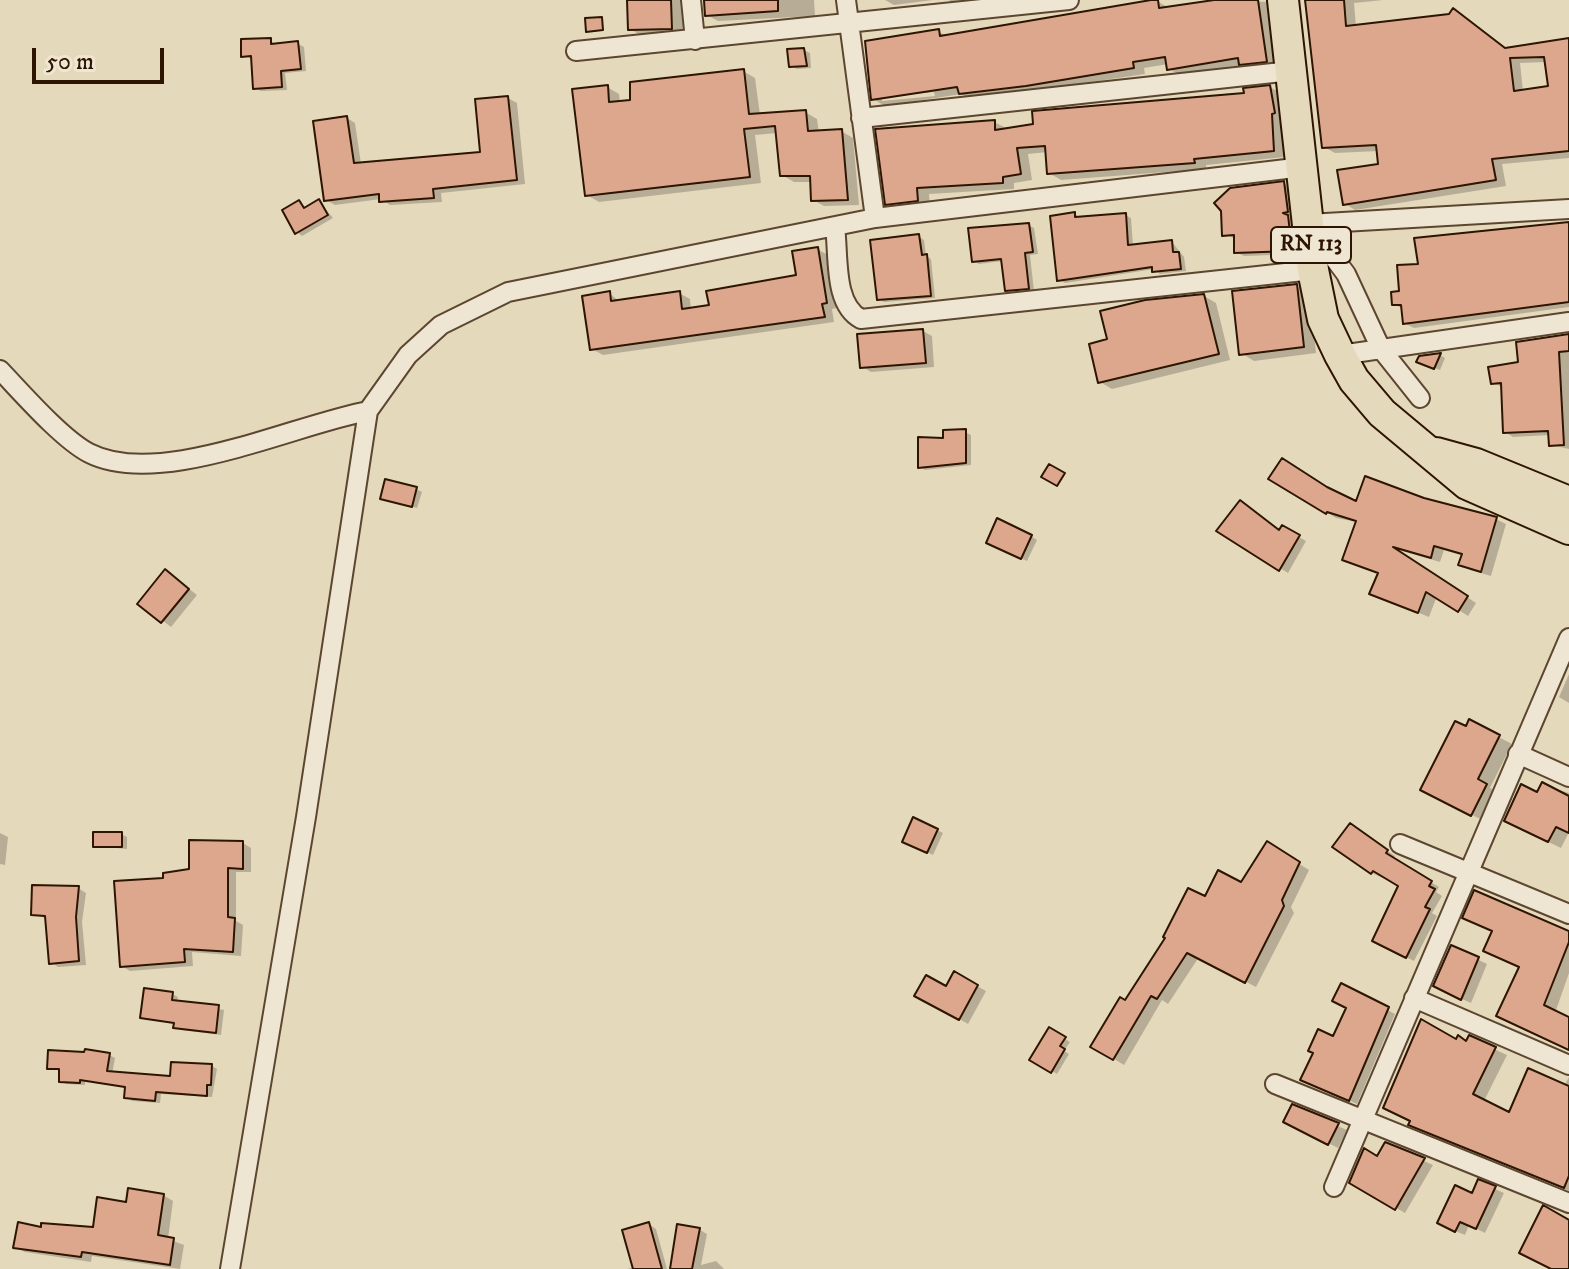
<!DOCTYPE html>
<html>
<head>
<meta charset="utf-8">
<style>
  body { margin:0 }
  #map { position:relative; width:1569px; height:1269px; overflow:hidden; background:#e5d9bc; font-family:"IM FELL DW Pica",serif }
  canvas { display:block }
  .scale { position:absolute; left:32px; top:48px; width:132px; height:36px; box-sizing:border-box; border:4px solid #2e1501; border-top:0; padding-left:10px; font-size:24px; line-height:28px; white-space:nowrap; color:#2e1501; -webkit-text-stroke:6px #eee6d3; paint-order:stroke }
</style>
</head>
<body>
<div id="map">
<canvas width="1569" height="1269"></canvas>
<div class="scale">50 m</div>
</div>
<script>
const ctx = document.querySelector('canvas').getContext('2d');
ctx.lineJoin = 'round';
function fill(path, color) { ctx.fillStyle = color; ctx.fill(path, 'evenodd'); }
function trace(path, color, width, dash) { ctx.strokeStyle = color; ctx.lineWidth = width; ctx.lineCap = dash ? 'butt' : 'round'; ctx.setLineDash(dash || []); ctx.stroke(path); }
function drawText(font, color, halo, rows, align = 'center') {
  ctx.font = font + ' "IM FELL DW Pica",serif'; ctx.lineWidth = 6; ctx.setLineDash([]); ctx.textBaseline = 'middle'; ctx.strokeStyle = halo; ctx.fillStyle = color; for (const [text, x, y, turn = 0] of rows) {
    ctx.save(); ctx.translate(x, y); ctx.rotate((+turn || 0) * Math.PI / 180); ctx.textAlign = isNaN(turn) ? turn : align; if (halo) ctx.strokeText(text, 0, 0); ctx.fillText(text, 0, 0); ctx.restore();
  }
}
fill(new Path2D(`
  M629 0H684V35L642 36 630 29Z
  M707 0H814L815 16 718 21 707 15Z
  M885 0H933L894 5Z
  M949 0H993V1L952 2Z
  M1224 0 1268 2 1277 67 1252 70 1243 65 1180 75 1169 69 1168 64 1144 68 1145 74 972 100 961 94 885 106 873 99 938 32 948 36 1157 1 1169 8ZM934 92 935 96 882 101V97Z
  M1306 0H1383L1354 3 1356 27 1450 16 1454 11 1507 49 1569 40V158L1502 164 1506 186 1355 210 1344 203 1380 166 1379 151 1335 153 1324 147ZM1546 62 1550 87 1523 91 1520 63Z
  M270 40 276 45 298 44 304 47 306 71 285 73 287 90 261 91 255 88 253 59 243 56Z
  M804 50 810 53 811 68 797 69 791 66Z
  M743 71 755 78 760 115 805 112 817 119 819 133 841 131 853 138 859 205 824 206 813 200 812 182H794L782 175 777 133 755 135 761 183 599 202 587 195 607 87 619 94 620 103Z
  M1270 87 1282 94 1285 157 1206 165V169L1061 180 1049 173 1048 152 1028 154 1032 180 1014 183V189L929 194 930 207 899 210 887 203 994 122 1006 128 1246 95Z
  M508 98 517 103 525 184 441 193 442 202 390 205 381 199 335 205 326 200 347 118 355 123 361 164 482 154Z
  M1283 183 1291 188 1295 216 1288 217 1295 221 1299 254 1244 256 1236 252V239L1224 234Z
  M319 201 333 218 302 236 297 232 299 203 306 209Z
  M1074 214 1080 217 1125 215 1131 218 1133 246 1172 242 1184 257 1186 271 1160 274 1154 269 1065 283 1059 280 1054 215Z
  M1569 224V307L1414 328 1404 323 1403 309 1394 304 1420 265Z
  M1028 225 1034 228 1038 254 1030 255 1034 291 1012 293 1007 290 1003 261 979 264 974 261Z
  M919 237 924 240 926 256 931 259 935 298 884 302 879 299Z
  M817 249 828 255 837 308 832 309 834 322 603 355 592 349 609 293 620 302 679 293 690 299 691 310 711 307 798 277Z
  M1296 286 1309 293 1316 353 1254 361 1241 353Z
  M1204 296 1216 303 1230 360 1112 389 1100 382 1110 341Z
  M923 331 932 336 934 367 871 372 862 366Z
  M1569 335V449L1551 445 1550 435 1513 437 1505 432 1503 387 1492 383Z
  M1440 355 1445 358 1440 370 1424 364Z
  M965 432 971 435V465L925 470 920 467 945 440Z
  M1271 478 1330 491 1357 504 1423 500 1496 519 1506 524 1491 576 1470 570 1461 564 1463 556 1444 550 1440 562 1395 549 1476 603 1468 616 1437 596 1429 617 1382 598 1379 574 1344 559 1357 522 1336 518Z
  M416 489 422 492 417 508 382 498Z
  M1283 528 1306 541 1288 573 1219 531 1280 532Z
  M1031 536 1037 540 1027 561 993 545Z
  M174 577 197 595 171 627 140 603Z
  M1569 674V703L1559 697Z
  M1470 722 1512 744 1490 788 1498 793 1484 821 1435 796Z
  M1543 785 1569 793V832L1561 848 1519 828Z
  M937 830 943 833 933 855 910 844Z
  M1358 830 1395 856 1393 859 1439 887 1436 892 1442 896 1432 913 1437 916 1414 961 1382 945 1400 886 1372 873Z
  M0 833 8 837 5 865 0 864Z
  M121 834 127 837V849L95 846Z
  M243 843 251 848V872H236V921L243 925 241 956 192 952 193 966 130 971 122 966 165 880 191 871Z
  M1267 844 1309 870 1291 907 1294 913 1256 987 1199 957 1168 1004 1162 1000 1124 1065 1093 1046 1125 1003 1241 884Z
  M78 888 86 893 82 922 86 965 58 967 51 962 48 919 33 914Z
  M1569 933V973L1555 1013 1569 1019V1049L1510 1022Z
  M1452 947 1487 964 1471 1003 1444 991Z
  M955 974 986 991 968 1024 917 995 947 989Z
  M1342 986 1395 1014 1357 1104 1310 1083 1348 1008Z
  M172 994 178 997 177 1002 224 1010 221 1035 181 1030 176 1024 142 1017Z
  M1050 1030 1070 1042 1064 1051 1069 1054 1057 1074 1032 1059Z
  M1470 1038 1507 1055 1484 1101 1510 1114 1564 1086 1569 1077V1191L1410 1124 1457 1042 1468 1043Z
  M109 1055 115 1058 112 1074 172 1079 212 1066 217 1069 212 1097 161 1094 160 1103 132 1101 126 1097 127 1088 85 1081V1085L66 1084 61 1081V1071L49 1068Z
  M1293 1107 1347 1130 1338 1148 1295 1126Z
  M1386 1144 1433 1165 1405 1213 1351 1182 1378 1158Z
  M1479 1182 1504 1193 1485 1233 1469 1225 1465 1235 1448 1228Z
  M163 1195 173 1201 168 1239 184 1245 180 1269 92 1256 91 1262 25 1252 15 1247 43 1229H94Z
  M649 1224 656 1229 667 1269H627L634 1267Z
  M700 1230 707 1234 701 1265 716 1261 724 1269H672Z`), '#0003');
const building = new Path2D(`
  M627 0H671L672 29 628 30Z
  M704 0H778V11L705 16Z
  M1151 0H1158L1159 8 1214 0H1258L1267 62 1239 65 1238 58 1167 70 1165 57 1133 62 1134 68 1026 86 959 94 957 87 871 100 865 41 939 29 940 36Z
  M1305 0H1344L1346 26 1449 14 1453 8 1505 48 1569 38V151L1492 159 1496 180 1343 205 1337 170 1378 164 1376 145 1322 148ZM1544 57 1548 86 1514 91 1510 58Z
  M602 17 603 30 586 32 585 18Z
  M271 38V44L298 41 301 69 281 71 282 87 253 89 251 56 241 57V39Z
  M804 48 807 66 789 67 787 49Z
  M744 69 749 114 806 110 808 131 842 129 848 200 811 201 810 176H780L775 126 744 129 750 177 585 196 572 89 608 85 609 102 630 100V82Z
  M1270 85 1275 113 1272 114 1274 151 1194 159 1195 163 1047 174 1045 146 1017 148 1021 174 1003 177V183L917 188 918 201 885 205 875 129 995 120V130L1033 124 1032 111 1244 93 1243 88Z
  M508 96 517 180 433 189 434 198 379 202V194L324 201 313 121 347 116 354 163 480 152 475 99Z
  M1284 181 1288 212 1283 213 1288 215 1292 251 1234 253V235L1222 236 1221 211 1214 203 1230 188Z
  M319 199 328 215 295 234 282 210 299 200 304 208Z
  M1075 212V217L1126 213 1128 245 1172 240 1173 252H1179L1181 269 1152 272V267L1057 281 1050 216Z
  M1569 222V302L1403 324 1401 305H1392L1391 292 1399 291 1397 265 1418 264 1414 238Z
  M1029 223 1033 252 1025 253 1029 289 1005 291 1001 259 972 262 968 228Z
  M919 234 922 255 927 254 931 296 877 300 870 240Z
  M818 247 827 303 822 304 825 317 590 350 582 296 610 291 611 301 680 291 682 309 709 305 706 291 796 275 792 251Z
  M1297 284 1304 347 1239 355 1232 291Z
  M1204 294 1219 354 1098 383 1089 344 1107 339 1100 311 1145 300Z
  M923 329 926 363 860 368 857 334Z
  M1569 334V351L1559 352 1564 445 1549 446 1548 431 1503 433 1501 383 1491 384 1488 367 1518 362 1516 342Z
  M1441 353 1434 369 1416 362 1419 356Z
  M966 429V463L918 468V437L943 438V430Z
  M1282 458 1327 487 1356 501 1365 476 1424 498 1497 517 1481 572 1458 565 1462 554 1434 546 1431 558 1393 547 1468 596 1458 612 1426 592 1418 613 1369 594 1378 573 1342 560 1356 521 1327 512 1326 514 1268 479Z
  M1049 464 1065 473 1057 486 1041 477Z
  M385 479 417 487 412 507 380 499Z
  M1240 500 1279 530 1282 525 1300 535 1279 571 1216 531Z
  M997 518 1032 535 1021 559 986 543Z
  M165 569 189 589 161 623 137 604Z
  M1469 719 1500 735 1478 779 1487 784 1471 816 1420 790 1455 721 1466 726Z
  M1542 782 1569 796V833L1556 827 1548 842 1504 821 1521 784 1537 792Z
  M913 817 938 829 927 853 902 842Z
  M1350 823 1388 850 1386 853 1432 881 1429 886 1435 889 1425 907 1430 909 1406 958 1372 941 1398 886 1373 871 1371 874 1332 847Z
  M93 832H122V847H93Z
  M189 840 243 841V869L228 868V917L235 918 233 952 184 949 185 962 120 967 114 881 163 878V873L189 869Z
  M1267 841 1300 862 1282 900 1284 906 1245 983 1187 953 1157 999 1151 996 1113 1060 1090 1047 1120 997 1125 1000 1165 938 1163 937 1188 888 1205 896 1218 870 1241 882Z
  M32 885 79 886 76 917 79 961 49 964 45 916 31 915Z
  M1474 890 1569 931V942L1544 1005 1569 1017V1050L1496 1016 1519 967 1483 951 1492 931 1462 918Z
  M1451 945 1479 957 1461 1000 1433 986Z
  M954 971 978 985 959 1020 914 996 926 975 946 986Z
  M1341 983 1389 1007 1349 1101 1300 1080 1313 1053 1308 1051 1318 1029 1333 1036 1346 1008 1332 1001Z
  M144 988 173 992 172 1000 219 1005 216 1033 173 1028 174 1023 140 1018Z
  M1421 1019 1456 1039 1458 1035 1466 1041 1469 1035 1496 1047 1473 1094 1509 1112 1528 1068 1569 1086V1176L1564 1188 1408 1125 1410 1121 1383 1108Z
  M1049 1027 1066 1037 1060 1046 1065 1049 1051 1073 1029 1060Z
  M85 1049 110 1053 107 1071 170 1076 171 1062 212 1064 211 1085H207V1096L156 1092 155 1101 124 1098 125 1087 80 1080V1083L59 1082V1069H47L48 1050 84 1052Z
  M1292 1104 1339 1123 1328 1145 1283 1122Z
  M1385 1142 1425 1158 1395 1210 1349 1183 1364 1148 1377 1156Z
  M1478 1179 1496 1186 1476 1229 1460 1222 1455 1232 1437 1223 1455 1185 1472 1193Z
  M128 1188 164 1194 158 1235 174 1238 170 1265 82 1252 81 1257 13 1248 18 1222 41 1227V1223L93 1227 97 1197 126 1202Z
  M1543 1205 1569 1220V1269H1551L1519 1253Z
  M649 1222 662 1269H633L622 1230Z
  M677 1224 700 1228 692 1269H670Z`);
fill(building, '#dca78d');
trace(building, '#2e1501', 2);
const minor = new Path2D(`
  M691 0 695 40
  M846 0 875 218
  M576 51 1069 0
  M861 118 1291 71
  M1308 224 1569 209
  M835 227C839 256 833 304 861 319L1313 270
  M1313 230 1346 274 1381 349 1420 398
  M1340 355 1569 322
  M0 370C22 393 62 439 89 453 159 489 293 425 368 411
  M1518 754 1569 777
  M1400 844 1569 914
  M1414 998 1569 1065
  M1275 1084 1569 1203
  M1334 1187 1569 638
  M230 1269 306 817 368 411 408 355 441 325 508 292 875 218 1303 167`);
const primary = new Path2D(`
  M1283 0 1313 270 1323 319 1340 355 1354 380 1382 413 1467 484 1569 529
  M1436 453 1476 464 1569 502`);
trace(minor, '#5c4630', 22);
trace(primary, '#2e1501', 34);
trace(minor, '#eee6d3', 18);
trace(primary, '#e5d9bc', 30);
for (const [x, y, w] of [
  [1311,245,80]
]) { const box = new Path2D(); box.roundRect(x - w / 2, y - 18, w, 36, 6); ctx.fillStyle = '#eee6d3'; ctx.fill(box); trace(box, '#2e1501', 2); }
drawText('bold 22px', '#2e1501', null, [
  ["RN 113",1311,245]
]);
</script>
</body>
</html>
